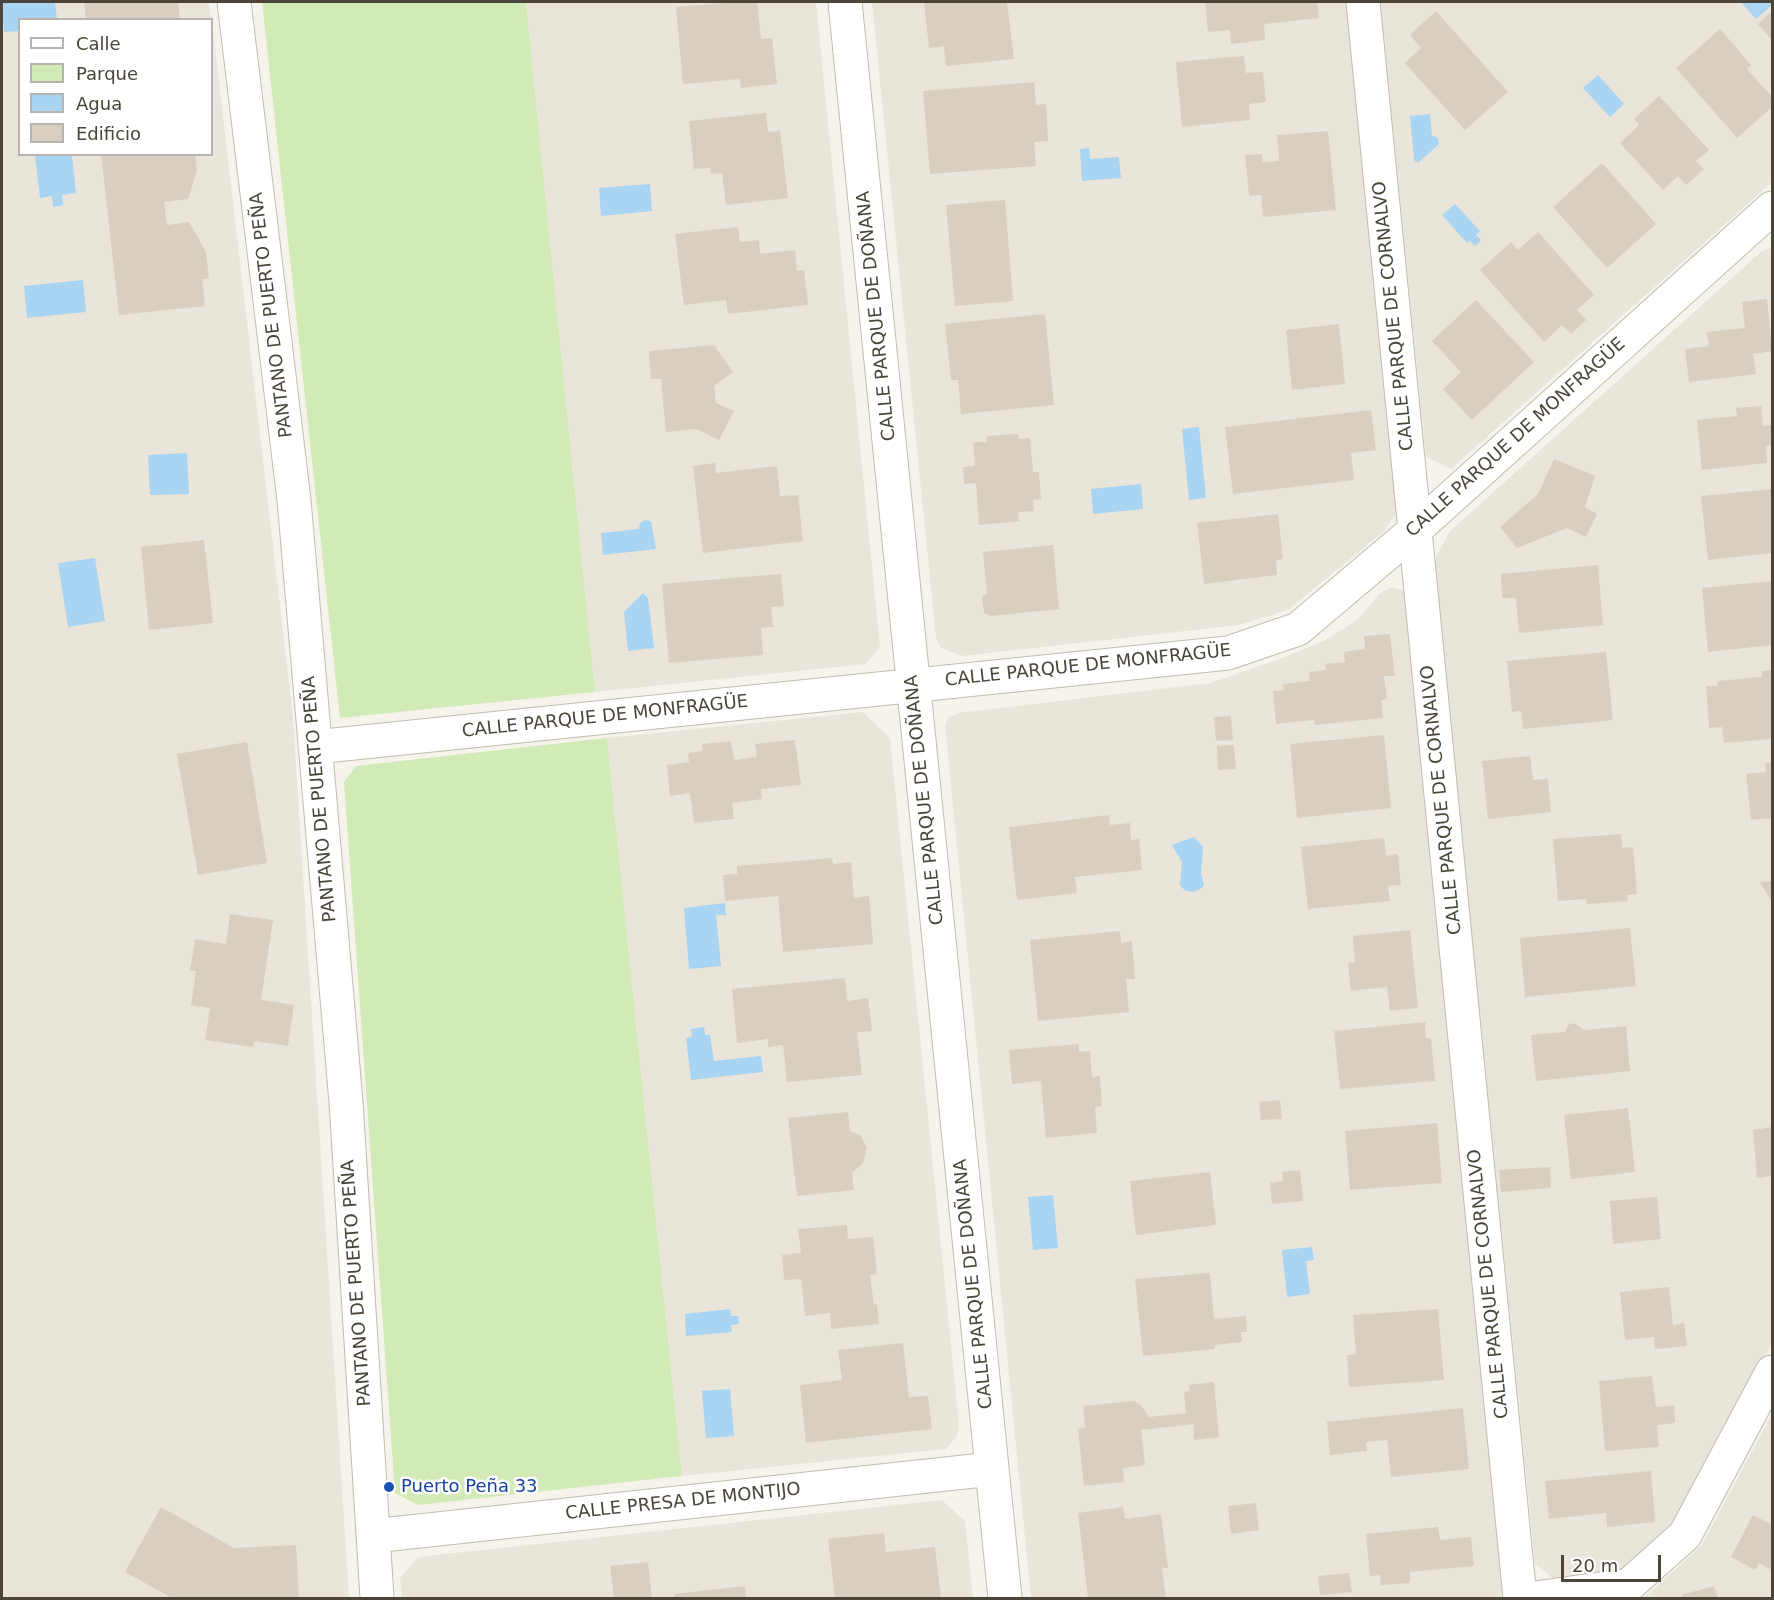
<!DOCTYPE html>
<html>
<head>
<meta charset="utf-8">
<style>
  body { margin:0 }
  #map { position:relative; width:1774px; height:1600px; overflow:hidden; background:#f6f3ec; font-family:"DejaVu Sans",sans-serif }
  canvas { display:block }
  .frame { position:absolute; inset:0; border:3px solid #4b4439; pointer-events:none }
  .legend { position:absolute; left:18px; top:18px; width:195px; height:138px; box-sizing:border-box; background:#fff; border:2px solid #b7b4b0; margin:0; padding:8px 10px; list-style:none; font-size:18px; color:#4b4439 }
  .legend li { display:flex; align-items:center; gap:12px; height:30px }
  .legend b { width:30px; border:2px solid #b7b4b0 }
  .scale { position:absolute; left:1561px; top:1555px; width:100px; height:27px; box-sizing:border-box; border:3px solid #4b4439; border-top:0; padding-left:8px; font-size:18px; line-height:21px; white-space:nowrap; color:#4b4439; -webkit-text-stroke:4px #fff; paint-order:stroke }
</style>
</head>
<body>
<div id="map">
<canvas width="1774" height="1600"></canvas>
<div class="frame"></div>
<ul class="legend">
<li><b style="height:8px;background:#fff"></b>Calle</li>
<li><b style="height:16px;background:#d2eab5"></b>Parque</li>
<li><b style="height:16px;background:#a9d4f2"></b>Agua</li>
<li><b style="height:16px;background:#d8cfc1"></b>Edificio</li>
</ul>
<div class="scale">20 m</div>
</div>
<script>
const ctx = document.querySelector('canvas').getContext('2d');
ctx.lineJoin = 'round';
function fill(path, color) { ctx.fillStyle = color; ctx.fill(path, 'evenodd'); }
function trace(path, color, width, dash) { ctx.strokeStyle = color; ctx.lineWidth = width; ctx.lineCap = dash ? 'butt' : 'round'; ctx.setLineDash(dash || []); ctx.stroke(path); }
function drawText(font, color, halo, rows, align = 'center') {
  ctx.font = font + ' "DejaVu Sans",sans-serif'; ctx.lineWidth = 5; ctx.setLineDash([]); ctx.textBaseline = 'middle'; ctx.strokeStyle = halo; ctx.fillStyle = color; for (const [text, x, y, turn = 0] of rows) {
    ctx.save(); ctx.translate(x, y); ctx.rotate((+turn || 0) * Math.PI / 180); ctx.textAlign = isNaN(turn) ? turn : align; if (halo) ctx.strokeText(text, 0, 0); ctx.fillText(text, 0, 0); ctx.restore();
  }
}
fill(new Path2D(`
  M2 2H209L211 19 20 20V154H212V22L293 718 349 1598H2Z
  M526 2H816L880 647 866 664 595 692Z
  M872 2H1350L1400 507 1384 531 1288 610 1239 625 962 656 941 648 936 638Z
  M1380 2H1772V182L1451 469 1426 457Z
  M1772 247V1344L1675 1524 1622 1574 1558 1583 1535 1563 1434 562 1449 532 1762 251Z
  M1391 587 1404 591 1408 607 1506 1598H1031L945 725 949 717 958 713 1210 683 1280 659 1328 639 1358 619 1379 594Z
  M863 712 890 738 959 1425 957 1436 946 1449 682 1476 607 738Z
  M1772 1414V1598H1644L1702 1545Z
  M942 1500 965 1521 973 1598H402L400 1578 418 1557Z`), '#eae5da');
fill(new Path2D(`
  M262 2H526L595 692 340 718Z
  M607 738 682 1476 418 1505 395 1493 344 782 356 766Z`), '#d2eab5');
fill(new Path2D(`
  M22 2H55L57 19 20 20 19 31 4 32 2 3Z
  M1741 2H1771L1772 5 1756 19Z
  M1598 75 1624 104 1610 117 1583 88Z
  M1430 114 1432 136 1437 137 1439 144 1418 163 1414 160 1410 116Z
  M1089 148 1090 159 1119 157 1121 178 1082 181 1080 149Z
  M35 155H72L76 193 62 195 63 205 53 207 52 196 40 198Z
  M650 184 652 211 601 216 599 188Z
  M1455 204 1480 231 1476 235 1481 240 1475 246 1470 241 1467 243 1442 215Z
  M83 280 86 312 27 318 24 286Z
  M1199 427 1206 498 1189 500 1182 429Z
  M187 453 189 494 150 495 148 455Z
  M1141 484 1143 509 1093 514 1091 489Z
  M645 520 651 521 656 549 603 555 601 533 639 529 640 523Z
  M95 558 105 621 68 627 58 563Z
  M643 593 648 598 654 648 628 651 624 612Z
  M1194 837 1203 847 1201 873 1204 885C1198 894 1185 894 1180 885L1182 862 1172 845Z
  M725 903 726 916 716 914 721 966 689 969 684 908Z
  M704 1027 705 1035H710L714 1061 761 1056 763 1072 691 1080 686 1038 692 1037 691 1029Z
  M1053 1195 1058 1248 1033 1250 1028 1197Z
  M1312 1247 1314 1260 1306 1261 1310 1294 1287 1297 1282 1250Z
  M730 1309 731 1316H738L739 1324 731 1325 732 1332 686 1336 685 1314Z
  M730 1389 734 1436 706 1438 702 1391Z`), '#a9d4f2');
fill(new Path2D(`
  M84 2H178L180 20H86Z
  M734 2H757L761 39 772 38 777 84 741 88 740 79 683 84 676 7Z
  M924 2H1007L1014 59 946 66 944 46 929 48Z
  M1205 2H1317L1319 18 1264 24 1265 40 1231 44 1230 30 1208 32Z
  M1436 11 1508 92 1465 130 1405 63 1421 48 1410 35Z
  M1772 11V40L1758 24Z
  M1720 29 1751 65 1747 69 1772 97V107L1737 138 1676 68Z
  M1244 56 1246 73 1263 72 1266 102 1249 104 1250 120 1182 127 1176 62Z
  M1034 82 1036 105 1046 104 1048 141 1034 142 1036 166 930 174 923 91Z
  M1659 96 1709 150 1696 161 1704 169 1686 185 1678 176 1663 190 1620 143 1639 125 1634 119Z
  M766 113 768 132 780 131 788 198 726 205 722 173 711 174 710 168 694 169 689 121Z
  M1328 131 1336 210 1263 217 1261 195 1249 196 1245 155 1262 154 1263 162 1279 161 1277 135Z
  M101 154H195L197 171 188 199 164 202 165 210 167 225 189 222 206 252 209 279H202L205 306 119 315Z
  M1602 163 1656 224 1607 268 1553 207Z
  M1005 200 1013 301 955 306 946 205Z
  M738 227 740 242 759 240 760 254 795 250 797 271 804 270 808 305 728 314 726 300 684 305 675 234Z
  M1538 232 1594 295 1577 310 1586 320 1571 334 1562 325 1544 342 1480 270 1511 242 1518 250Z
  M1767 299 1772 351 1753 354 1756 374 1689 382 1685 349 1709 346 1707 332 1745 328 1742 302Z
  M1476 300 1534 362 1472 420 1443 389 1461 372 1432 341Z
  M1045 314 1054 405 961 414 958 380H951L945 324Z
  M1339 324 1345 384 1292 390 1286 330Z
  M714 345 733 372 714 386 716 403 734 411 719 440 697 429 666 432 661 379H651L649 351Z
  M1761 406 1763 426 1772 425V445L1766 446 1767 463 1702 470 1697 420 1737 416 1736 408Z
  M1371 410 1376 450 1351 453 1354 480 1233 494 1225 427Z
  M1018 434 1019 439 1030 438 1033 472H1039L1041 499 1033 500 1034 511 1018 512 1019 521 979 525 976 483 964 484 963 467 975 466 973 442H987V436Z
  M1554 459 1595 476 1585 507 1597 514 1586 537 1567 528 1517 548 1500 527 1538 494Z
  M715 463 716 473 777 466 780 496 798 495 803 541 703 553 693 466Z
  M1772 489V553L1708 560 1701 496Z
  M1278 514 1283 559 1276 560 1277 575 1204 584 1197 523Z
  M204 540 213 623 149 630 141 547Z
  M1053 545 1059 609 991 616 984 613 982 597 987 593 983 552Z
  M1598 565 1603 625 1519 633 1516 598H1502L1501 574Z
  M781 574 784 606 771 607 773 627 761 628 763 655 669 663 662 584Z
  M1772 581V645L1708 652 1702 588Z
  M1390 634 1395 676H1384L1387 699 1381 700 1383 718 1315 725 1314 720 1276 724 1273 691 1284 690 1283 684 1310 681 1309 672 1326 670 1325 664 1345 662 1344 652 1365 649 1364 636Z
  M1606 652 1613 720 1523 729 1521 711 1512 712 1507 661Z
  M1772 670V739L1724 743 1722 727 1709 728 1706 686H1717L1718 681 1762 677V671Z
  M1231 716 1233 740 1216 741 1214 717Z
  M1384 735 1391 808 1297 818 1290 744Z
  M795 740 801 785 761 789 762 799 732 803 734 819 694 823 690 793 670 796 667 765 689 762 688 753 702 751V744L731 741 734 760 757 757 755 744Z
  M247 742 267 863 198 875 177 754Z
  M1234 745 1236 769 1218 770 1217 746Z
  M1530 756 1533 780 1548 779 1551 812 1488 819 1482 761Z
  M1765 763H1772V818L1751 820 1746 774 1766 772Z
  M1109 815 1110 825 1130 823 1131 840 1139 839 1142 870 1075 877 1077 893 1017 900 1009 827Z
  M1621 834 1622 848 1633 847 1637 894 1627 895 1628 901 1587 904 1586 899 1558 901 1553 839Z
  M1384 838 1386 856 1398 854 1401 885 1388 886 1390 901 1308 909 1301 847Z
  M832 858 833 864 851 862 854 898 869 896 873 944 783 952 778 896 725 901 723 875 737 874V866Z
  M1772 881V902L1760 882Z
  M230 914 273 920 261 1000 294 1005 288 1046 254 1041 253 1047 205 1040 210 1008 191 1005 196 971H190L195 939 226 944Z
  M1630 928 1636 986 1525 997 1520 938Z
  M1410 930 1418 1008 1390 1011 1387 987 1351 991 1348 963 1355 962 1353 936Z
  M1120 931 1121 943 1132 941 1135 979H1126L1129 1012 1038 1021 1030 940Z
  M845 978 847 1001 868 998 872 1031 857 1032 862 1075 787 1082 783 1045 768 1047V1039L737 1043 732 989Z
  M1425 1022 1426 1038H1431L1435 1081 1340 1089 1334 1031Z
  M1574 1023 1584 1030 1626 1026 1630 1071 1536 1081 1531 1035 1565 1032 1568 1025Z
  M1079 1044V1052L1090 1051 1092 1077 1100 1076 1102 1106 1095 1107 1097 1133 1046 1138 1041 1081 1012 1084 1009 1050Z
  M1280 1100 1282 1119 1261 1120 1259 1102Z
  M1628 1108 1635 1172 1571 1179 1564 1115Z
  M848 1112 850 1131 861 1136 867 1148 863 1163 852 1173 854 1190 797 1196 788 1118Z
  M1437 1123 1442 1183 1350 1190 1345 1131Z
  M1772 1127V1176L1757 1178 1753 1130Z
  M1550 1167 1551 1188 1501 1192 1499 1170Z
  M1300 1170 1303 1201 1272 1204 1270 1183 1283 1181 1282 1172Z
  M1210 1172 1216 1225 1136 1235 1130 1181Z
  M1657 1197 1661 1239 1613 1244 1610 1201Z
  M847 1225 848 1239 873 1237 877 1274 870 1275 874 1305 877 1304 879 1324 831 1329 830 1313 805 1316 801 1279 784 1280 782 1255 801 1253 798 1229Z
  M1210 1273 1214 1319 1246 1316 1247 1332H1241L1242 1342 1215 1345V1349L1143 1356 1135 1279Z
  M1669 1287 1673 1325 1684 1323 1687 1346 1655 1349 1654 1337 1625 1340 1620 1292Z
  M1438 1309 1444 1380 1349 1387 1347 1355 1356 1354 1353 1315Z
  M903 1343 909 1397 928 1396 932 1429 806 1443 800 1385 842 1380 838 1350Z
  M1652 1376 1656 1407 1674 1405 1675 1423 1657 1425 1659 1447 1605 1451 1599 1381Z
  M1214 1382 1219 1437 1194 1440V1424L1141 1430 1145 1465 1123 1468 1124 1482 1084 1486 1078 1429 1085 1428 1083 1406 1133 1401 1140 1404 1149 1417 1186 1413 1184 1392 1190 1391 1189 1385Z
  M1463 1408 1469 1469 1391 1477 1387 1440 1366 1442 1367 1451 1330 1455 1327 1422Z
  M1651 1471 1655 1522 1607 1527 1606 1513 1549 1519 1545 1481Z
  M1256 1503 1259 1530 1231 1534 1228 1506Z
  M161 1507 234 1548 296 1545 299 1598H172L125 1572Z
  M1123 1507 1125 1519 1161 1514 1168 1568H1162L1166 1598H1088L1078 1513Z
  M1753 1515 1771 1524 1772 1520V1570L1759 1563 1755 1570 1731 1557Z
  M1438 1527 1440 1540 1471 1537 1474 1566 1410 1572V1583L1381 1585 1380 1575 1370 1576 1366 1534Z
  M884 1533 886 1552 935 1547 941 1598H835L828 1539Z
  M648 1562 652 1598H614L610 1566Z
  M1349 1573 1352 1592 1320 1595 1318 1576Z
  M745 1586 746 1598H675L674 1594Z
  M1714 1586 1718 1598H1682L1681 1595Z`), '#d8cfc1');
const minor = new Path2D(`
  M234 2 294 500 346 1102 377 1598
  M845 2 1005 1598
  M1363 2 1520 1598
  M315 747 1228 653 1298 629 1415 530 1772 208
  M373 1536 992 1469
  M1535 1598 1629 1585 1685 1535 1772 1372`);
trace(minor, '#c2bbae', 35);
trace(minor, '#fff', 33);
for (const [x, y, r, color] of [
  [389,1487,6,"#1a4fb4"]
]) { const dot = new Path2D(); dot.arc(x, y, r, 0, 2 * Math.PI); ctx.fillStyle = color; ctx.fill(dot); trace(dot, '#fff', 2); }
drawText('18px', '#4b4439', '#fff', [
  ["PANTANO DE PUERTO PEÑA",272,315,-97],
  ["CALLE PARQUE DE DOÑANA",877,316,-96],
  ["CALLE PARQUE DE CORNALVO",1394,316,-96],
  ["CALLE PARQUE DE MONFRAGÜE",1516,438,-42],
  ["CALLE PARQUE DE MONFRAGÜE",1088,666,-6],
  ["CALLE PARQUE DE MONFRAGÜE",605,717,-6],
  ["PANTANO DE PUERTO PEÑA",320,799,-95],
  ["CALLE PARQUE DE DOÑANA",925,800,-96],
  ["CALLE PARQUE DE CORNALVO",1442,800,-96],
  ["PANTANO DE PUERTO PEÑA",357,1283,-94],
  ["CALLE PARQUE DE DOÑANA",974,1284,-96],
  ["CALLE PARQUE DE CORNALVO",1489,1284,-96],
  ["CALLE PRESA DE MONTIJO",683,1502,-6]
]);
drawText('18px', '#164399', '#fff', [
  ["Puerto Peña 33",401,1487]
], 'left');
</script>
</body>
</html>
